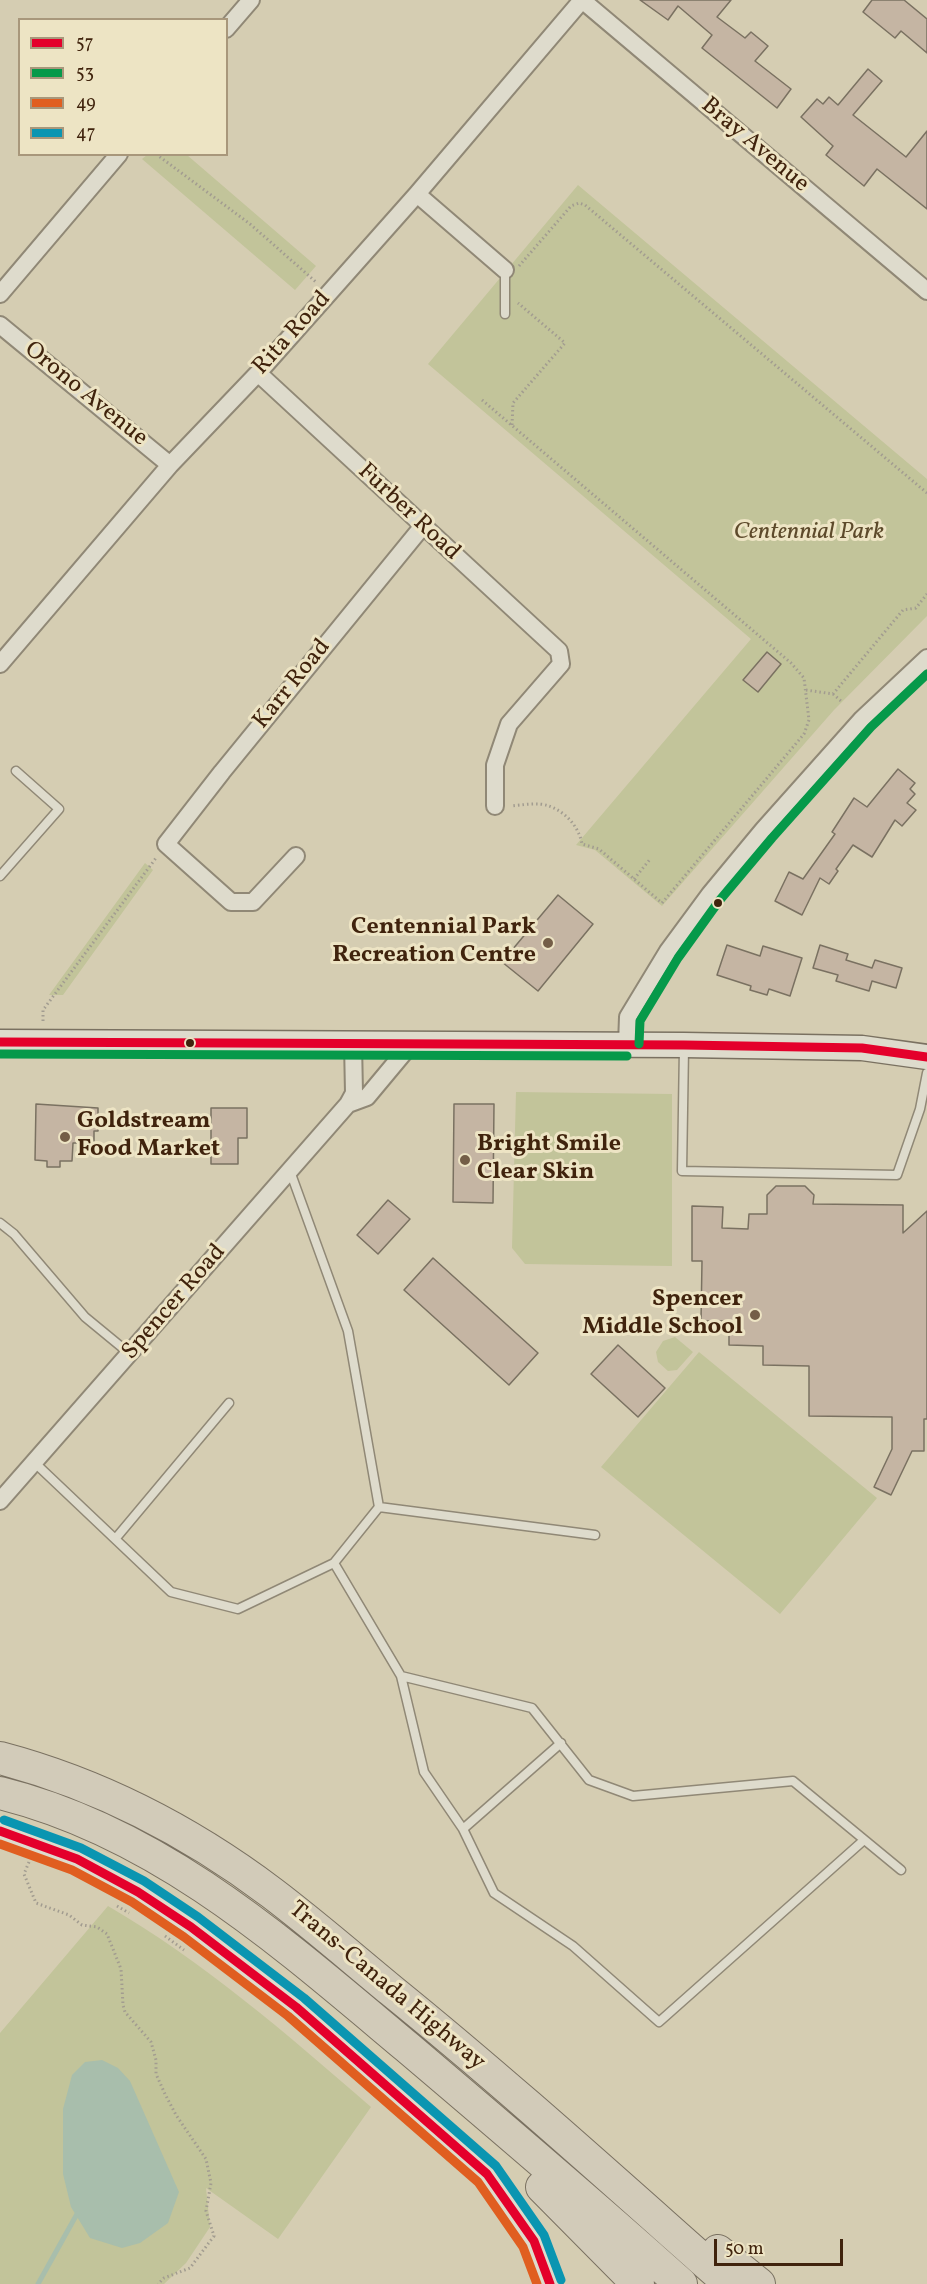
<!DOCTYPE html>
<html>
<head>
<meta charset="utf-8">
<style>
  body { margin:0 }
  #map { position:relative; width:927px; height:2284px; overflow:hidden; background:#d5cdb2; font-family:Vollkorn,serif }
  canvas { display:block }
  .legend { position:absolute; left:18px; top:18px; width:210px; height:138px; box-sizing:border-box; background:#ede4c4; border:2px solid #a8977b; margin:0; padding:8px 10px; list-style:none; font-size:18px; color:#40230d }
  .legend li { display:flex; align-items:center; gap:12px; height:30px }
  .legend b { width:30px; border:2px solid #a8977b }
  .scale { position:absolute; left:714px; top:2239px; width:129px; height:27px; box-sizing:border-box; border:3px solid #40230d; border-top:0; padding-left:8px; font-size:18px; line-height:21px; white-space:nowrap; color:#40230d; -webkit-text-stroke:4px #ede4c4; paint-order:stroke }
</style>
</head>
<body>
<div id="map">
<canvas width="927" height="2284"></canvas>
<ul class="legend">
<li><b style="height:8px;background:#e4002b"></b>57</li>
<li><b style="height:8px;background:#06994a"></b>53</li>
<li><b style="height:8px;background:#e05e20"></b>49</li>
<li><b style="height:8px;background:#0a95b1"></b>47</li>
</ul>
<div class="scale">50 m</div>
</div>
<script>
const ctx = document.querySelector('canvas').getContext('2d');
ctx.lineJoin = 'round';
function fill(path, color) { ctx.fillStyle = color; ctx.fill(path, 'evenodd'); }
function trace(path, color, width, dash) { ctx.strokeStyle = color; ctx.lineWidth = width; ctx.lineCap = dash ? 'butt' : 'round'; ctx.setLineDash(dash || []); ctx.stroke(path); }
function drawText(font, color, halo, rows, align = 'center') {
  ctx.font = font + ' Vollkorn,serif'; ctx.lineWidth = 6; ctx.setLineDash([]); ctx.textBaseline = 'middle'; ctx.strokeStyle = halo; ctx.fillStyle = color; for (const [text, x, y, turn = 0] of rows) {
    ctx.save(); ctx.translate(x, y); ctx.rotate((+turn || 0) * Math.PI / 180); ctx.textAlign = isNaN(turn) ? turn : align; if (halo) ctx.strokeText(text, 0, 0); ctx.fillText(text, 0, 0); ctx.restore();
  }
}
fill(new Path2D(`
  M147 155H187L316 266 295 290 142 159Z
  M578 185 927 479V616L834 710 662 906 595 850 576 845 751 639 428 364Z
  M145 863 153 870 63 995H49Z
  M516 1092 672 1094V1266L525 1264 512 1248Z
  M675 1337 693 1352 677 1370 668 1371 658 1362 656 1352 663 1341Z
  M699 1352 877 1498 780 1614 601 1467Z
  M108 1906C204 1962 287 2034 371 2107L278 2239 206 2188 210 2227 186 2263 164 2284H0V2033Z`), '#c2c49a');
fill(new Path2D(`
  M102 2060 118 2068 130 2081 179 2192 168 2223 140 2243 122 2248 90 2238 71 2207 63 2174V2109L72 2075 85 2062Z`), '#a8beac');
trace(new Path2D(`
  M38 2284 77 2214`), '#a8beac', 5);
const building = new Path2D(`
  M640 0H731L717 17 745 38 751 32 768 46 755 61 791 89 777 108 702 48 712 35 678 6 668 20Z
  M872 0H904L927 19V53L901 31 895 38 863 12Z
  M868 69 882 81 853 115 906 157 927 131V209L877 169 864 186 826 155 833 146 801 117 817 99 823 104 829 97 838 105Z
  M767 652 781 664 758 692 743 680Z
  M898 769 915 783 910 789 915 794 907 803 916 810 902 826 895 820 872 857 853 845 836 869 838 871 829 884 820 878 802 915 775 901 789 872 803 879 835 834 832 832 854 798 867 807Z
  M558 895 593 924 538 991 502 962Z
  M727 945 760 956 763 946 802 958 790 996 769 989 767 995 750 990 751 986 717 975Z
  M820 945 848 954 846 960 872 968 875 960 902 968 896 988 872 981 869 991 836 981 838 975 813 968Z
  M36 1104 98 1108V1131H94V1143H73L72 1161H60V1167H47V1161L35 1160Z
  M454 1104H494L493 1203 453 1202Z
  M211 1108H247V1138H238V1164H211Z
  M776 1186H805L814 1195 813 1204 903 1205V1233L927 1211V1419H924V1451H912L891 1495 874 1487 892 1449V1417L809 1416V1366L763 1365V1346L729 1345V1321H701L702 1261H692V1206L723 1207 722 1228 748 1229 749 1214H767V1195Z
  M388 1200 410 1219 378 1254 357 1235Z
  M433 1258 538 1353 509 1385 404 1290Z
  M618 1345 665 1388 638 1417 591 1374Z`);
fill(building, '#c5b5a3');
trace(building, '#7a7161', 1.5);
const lane = new Path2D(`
  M505 314V270
  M0 876 59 809 16 771
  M684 1048 682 1171 897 1175 920 1109 927 1073
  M0 1223 14 1234 85 1317 130 1354
  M35 1463 171 1592 238 1609 334 1563 379 1507 348 1331 290 1171
  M379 1507 595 1535
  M116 1538 229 1403
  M334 1563 401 1676 532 1708 589 1780 633 1796 793 1781 901 1870
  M401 1676 424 1772 463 1829 494 1893 573 1946 659 2022 864 1840
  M463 1829 561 1743`);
const street = new Path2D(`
  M582 0 927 291
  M226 29 251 0
  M417 194 505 270
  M0 294 119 154
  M0 325 170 465
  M258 373 559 651 561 664 509 724 495 765V806
  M0 664 170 465 258 373 417 194 582 0
  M296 856 253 902H231L166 844 222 772 422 527
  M627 1044 628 1017 668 951 710 894 763 830 862 719 927 658
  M348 1104 367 1097 412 1043
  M0 1501 348 1104 354 1093 353 1043`);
const secondary = new Path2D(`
  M0 1042 684 1045 862 1048 927 1057
  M0 1831 77 1859 138 1892 191 1927 296 2007 487 2174 534 2241 550 2284`);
const highway = new Path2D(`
  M0 1758C98 1784 191 1832 272 1893 313 1924 352 1958 392 1991 508 2085 618 2185 730 2284
  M0 1793C159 1832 284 1944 407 2047 499 2125 591 2203 681 2284
  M542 2187 638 2284
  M718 2251 759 2284`);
trace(lane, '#908876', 11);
trace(street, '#908876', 20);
trace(secondary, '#7a7161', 27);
trace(highway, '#7a7161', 34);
trace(new Path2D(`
  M156 154 250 224 316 282
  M519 266 571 206 579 203 585 205 927 493
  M482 400 791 663 804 678 809 720 804 734 662 903 599 849 582 844C579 827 566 812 549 806 539 802 522 805 511 806
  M512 425 513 403 565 343 518 303
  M806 690 833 694 903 610 916 608 927 594
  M833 694 842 702
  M634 879 651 858
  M43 1021V1010L156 858
  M29 1862 24 1874 36 1903 69 1915 82 1925 97 1927 107 1934 121 1969 123 2005 125 2012 151 2042 156 2060V2074L165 2094 176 2115 206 2159 211 2183 206 2211 214 2236 190 2268 164 2278 158 2284
  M117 1906 129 1913
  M165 1936 184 1950`), '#a29c90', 3, [1.5, 3]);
trace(lane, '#dedbcc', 8);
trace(street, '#dedbcc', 16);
trace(secondary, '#dedbcc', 24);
trace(highway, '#d2cbb9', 32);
trace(new Path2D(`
  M0 1042 684 1045 862 1048 927 1057
  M0 1831 77 1859 138 1892 191 1927 296 2007 487 2174 534 2241 550 2284`), '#e4002b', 9);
trace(new Path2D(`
  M639 1044 640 1021 678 958 719 901 772 838 871 727 927 674
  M0 1054 627 1056`), '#06994a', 9);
trace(new Path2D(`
  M0 1844 72 1870 132 1902 184 1937 288 2016 478 2182 523 2247 537 2284`), '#e05e20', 9);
trace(new Path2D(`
  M4 1820 81 1848 144 1881 198 1917 304 1998 496 2166 544 2235 561 2280`), '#0a95b1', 9);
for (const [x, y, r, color] of [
  [718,903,5,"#40230d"],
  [548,943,6,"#745e47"],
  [190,1043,5,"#40230d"],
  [65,1137,6,"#745e47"],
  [465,1160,6,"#745e47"],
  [755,1315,6,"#745e47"]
]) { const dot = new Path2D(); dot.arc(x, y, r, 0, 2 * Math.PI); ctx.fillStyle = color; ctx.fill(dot); trace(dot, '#ede4c4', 2); }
drawText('24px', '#40230d', '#ede4c4', [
  ["Bray Avenue",754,146,40],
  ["Rita Road",293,334,-48],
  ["Orono Avenue",85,395,39],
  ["Furber Road",408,513,43],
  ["Karr Road",293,685,-51],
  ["Spencer Road",175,1303,-49],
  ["Trans-Canada Highway",386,1987,40]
]);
drawText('italic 24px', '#5d4a2b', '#ede4c4', [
  ["Centennial Park",809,534]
]);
drawText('bold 24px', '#40230d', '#ede4c4', [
  ["Centennial Park",536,929],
  ["Recreation Centre",536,957],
  ["Goldstream",77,1123,"left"],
  ["Food Market",77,1151,"left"],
  ["Bright Smile",477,1146,"left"],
  ["Clear Skin",477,1174,"left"],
  ["Spencer",743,1301],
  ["Middle School",743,1329]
], 'right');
</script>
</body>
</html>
